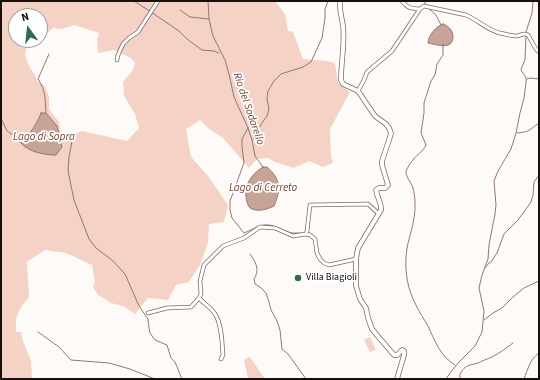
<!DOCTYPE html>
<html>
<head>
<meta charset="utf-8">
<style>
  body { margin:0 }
  #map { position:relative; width:540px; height:380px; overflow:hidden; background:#fefaf8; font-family:"Source Sans 3",sans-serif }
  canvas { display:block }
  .frame { position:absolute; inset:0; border:2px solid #17100d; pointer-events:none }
  .north { position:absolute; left:8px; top:8px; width:40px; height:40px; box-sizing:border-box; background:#fff; border:1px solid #a29f9e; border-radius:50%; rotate:345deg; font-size:11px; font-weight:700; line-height:16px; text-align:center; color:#17100d }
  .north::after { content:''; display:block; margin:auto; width:14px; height:18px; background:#2f6952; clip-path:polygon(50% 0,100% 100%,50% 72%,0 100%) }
</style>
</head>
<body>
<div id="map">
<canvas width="540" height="380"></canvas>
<div class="frame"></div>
<div class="north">N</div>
</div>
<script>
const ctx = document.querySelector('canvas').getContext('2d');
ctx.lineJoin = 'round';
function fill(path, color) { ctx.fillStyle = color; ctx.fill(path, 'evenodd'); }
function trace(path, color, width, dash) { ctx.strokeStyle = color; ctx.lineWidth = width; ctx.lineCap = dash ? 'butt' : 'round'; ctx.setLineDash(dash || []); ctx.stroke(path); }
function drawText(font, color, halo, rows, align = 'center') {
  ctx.font = font + ' "Source Sans 3",sans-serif'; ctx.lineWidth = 3.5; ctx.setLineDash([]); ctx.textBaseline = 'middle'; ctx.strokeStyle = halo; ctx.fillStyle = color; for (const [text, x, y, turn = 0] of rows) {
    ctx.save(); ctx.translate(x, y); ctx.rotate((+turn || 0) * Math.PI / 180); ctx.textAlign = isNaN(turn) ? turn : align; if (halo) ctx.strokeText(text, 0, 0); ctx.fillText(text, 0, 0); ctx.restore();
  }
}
fill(new Path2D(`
  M1 1H275L285 14 288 31 293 32 303 59 326 61 335 63 338 83 350 92 330 129 331 156 333 163 323 167 309 161 294 168 275 162 268 158 257 159 249 168 223 138 209 129 200 120 186 129 191 157 208 176 228 205 224 222 209 224 208 243 200 265 189 282 176 285 168 300 148 298 135 314 123 306 111 303 98 295 93 287 95 282 92 265 66 253 45 250 27 262 29 297C19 309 15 315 16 332H21L23 341 31 361 32 379H1ZM16 16H40V40H16ZM74 25 99 33 97 40 98 53 114 50 131 58 135 63 132 71 123 82 124 96 135 114 139 128 127 141 82 131 65 138 61 133 59 122 49 109V97L45 86 37 81 35 75 30 68 25 55 26 49 40 42 44 36 53 28 62 29ZM41 113C46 116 53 120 56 125 62 135 51 147 47 155L37 153 28 148 19 136C22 137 23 137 26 136 32 132 39 119 41 113Z
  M370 337 376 350 370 352 364 340Z
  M250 357 265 379H248L244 360Z`), '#f4d2c6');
const water = new Path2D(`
  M443 24C446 25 449 27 451 30 454 35 454 43 448 45 442 47 434 44 428 43 428 36 436 26 443 24Z
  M41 113H46L57 126 62 147 56 155C41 155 25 151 17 138L19 136C22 137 23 137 26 136 32 132 39 119 41 113Z
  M263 167H267C281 179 281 190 274 206 268 209 259 212 252 209 249 208 248 205 247 202 243 187 250 175 263 167Z`);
fill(water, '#c6a498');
trace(water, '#92786e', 1);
trace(new Path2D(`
  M133 1C138 2 140 6 145 8L179 31 187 39 202 50 214 51 219 53
  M208 1 209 19 213 36 225 60 229 74 234 97 248 128 252 140 255 156 263 167
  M424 1 426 5
  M429 9 436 15 441 25
  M180 10 190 17 209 19
  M526 32 532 13 533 1
  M443 44V55L437 64 435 75 431 81 424 103V113L421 133 426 145C423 152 417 154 413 160 410 163 408 167 406 171 406 178 411 182 413 188 414 192 415 198 415 203 416 224 407 238 406 257 405 274 408 290 416 305 419 312 424 319 428 326 435 341 440 356 455 365
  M527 79 530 78 539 79
  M46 113C45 99 46 91 38 79L49 54
  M1 118C6 129 6 133 18 137
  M248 128 242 139V147L244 163 230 201V210L232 218 244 233C255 229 260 222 274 226
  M517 133C530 132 529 130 539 123
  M71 139 72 141 69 157 68 171 74 200 89 239 96 248 112 260 125 274 139 306 148 319 149 328 150 333 155 340 167 345 171 358 175 362 182 379
  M253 139 262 123 267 116 269 109 267 99 268 91 274 81 281 74 303 67 311 62 322 38 325 18V9L328 1
  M278 228 291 233H300
  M250 254C256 262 260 270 254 279L255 284 260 287 266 293 269 302 271 310 277 321 280 330 282 349 288 354 306 379
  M485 268 489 263 491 262 497 253 504 234 518 220 531 202 533 195 534 182 539 175
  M484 320 493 313 502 308 513 297 524 288 539 281
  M38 332 59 347 71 360 109 363 130 369 155 379
  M446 379 450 373 459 362 475 346 482 332 484 311 479 288 482 275 488 259 489 245 495 214 496 205 494 181 498 171 511 149 516 133 520 113 524 98 526 83V77L522 72 521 69 525 60 526 36
  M460 379V374C466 364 468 366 478 363 482 361 487 359 492 357 500 353 506 348 513 343
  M524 379C528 369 530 359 539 353`), '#92786e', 1);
const street = new Path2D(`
  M402 1C408 9 411 8 420 9
  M117 60 118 55 123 44 129 38 138 32 158 1
  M358 91 364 80 367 72 392 51 420 9 424 6 466 15C478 20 487 30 500 33 504 34 512 36 516 36 521 36 523 32 528 35L536 49 539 52
  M306 234 307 231 310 205 368 204 379 214
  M199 298C204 304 211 307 215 314 222 324 222 344 223 355L221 359
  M148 313 167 308 191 307 199 298 201 294 200 281 204 265 223 246 244 238 260 227 275 228 293 236 306 234 310 235 315 239 317 253 320 259 324 263 329 265 356 259`);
const secondary = new Path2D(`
  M340 1C339 10 342 17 343 26 345 44 341 62 341 80L343 84 358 91 375 116 386 124 389 128 391 133 390 137 382 161V165L388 185 385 188H379L376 190C377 198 382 203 381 210L358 248 356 259V286L360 299 366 308 368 318 372 329 376 334 394 355H397L402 350 404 351V355L397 379`);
trace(street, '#7c6a63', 4.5);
trace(secondary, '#7c6a63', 5.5);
trace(street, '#fff', 3);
trace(secondary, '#fff', 4);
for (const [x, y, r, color] of [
  [298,278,4,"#2f6952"]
]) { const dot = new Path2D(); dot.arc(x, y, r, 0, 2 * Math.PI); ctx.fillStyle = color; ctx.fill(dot); trace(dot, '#fff', 1.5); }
drawText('10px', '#17100d', '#fff', [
  ["Villa Biagioli",306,278]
], 'left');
drawText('italic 11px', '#764534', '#fff', [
  ["Rio del Sodarello",248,109,71],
  ["Lago di Sopra",44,138],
  ["Lago di Cerreto",263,189]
]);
</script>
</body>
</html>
